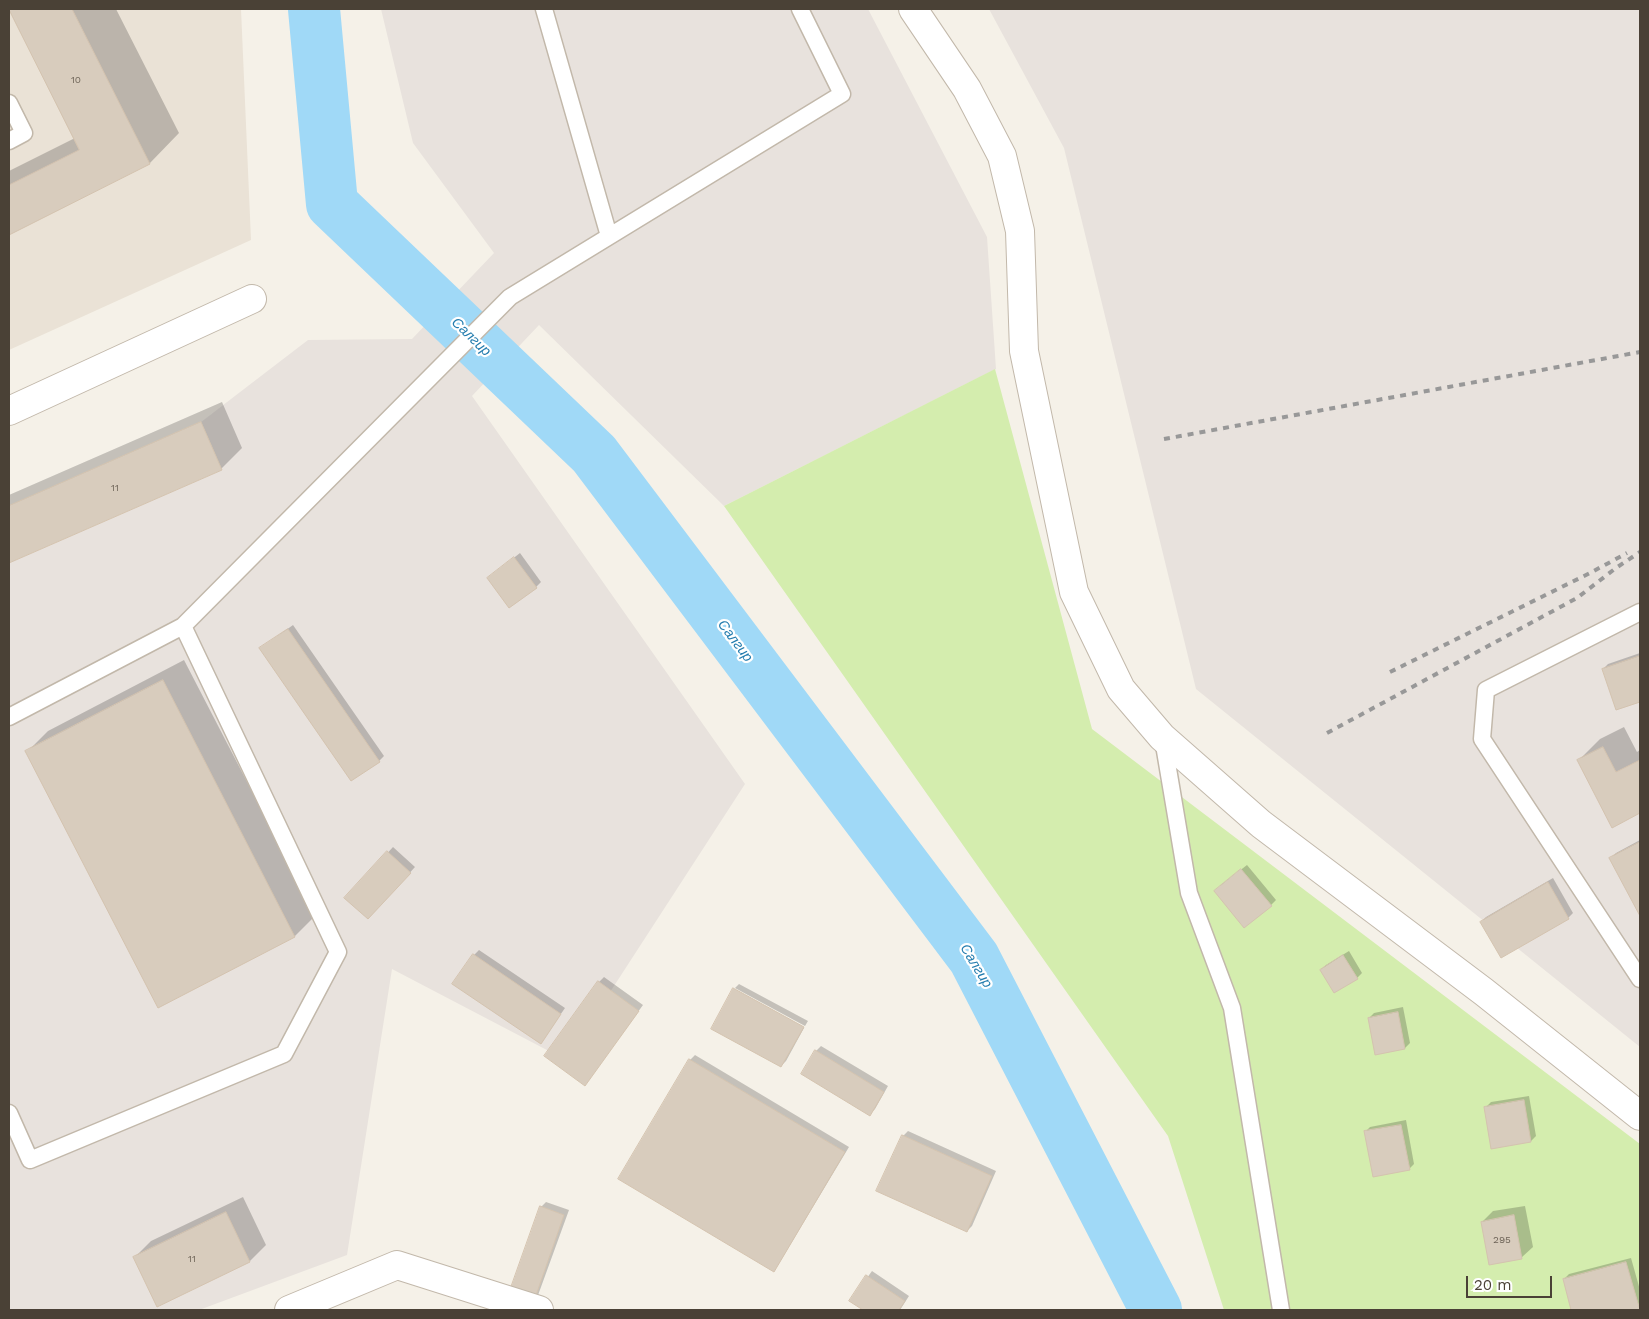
<!DOCTYPE html>
<html>
<head>
<meta charset="utf-8">
<style>
  body { margin:0 }
  #map { position:relative; width:1649px; height:1319px; overflow:hidden; background:#f5f1e8; font-family:"Work Sans",sans-serif }
  canvas { display:block }
  .frame { position:absolute; inset:0; border:10px solid #4a4136; pointer-events:none }
  .scale { position:absolute; left:1466px; top:1276px; width:86px; height:22px; box-sizing:border-box; border:2px solid #4a4136; border-top:0; padding-left:6px; font-size:15px; line-height:18px; white-space:nowrap; color:#4a4136; -webkit-text-stroke:4px #fff; paint-order:stroke }
</style>
</head>
<body>
<div id="map">
<canvas width="1649" height="1319"></canvas>
<div class="frame"></div>
<div class="scale">20 m</div>
</div>
<script>
const ctx = document.querySelector('canvas').getContext('2d');
ctx.lineJoin = 'round';
function fill(path, color) { ctx.fillStyle = color; ctx.fill(path, 'evenodd'); }
function trace(path, color, width, dash) { ctx.strokeStyle = color; ctx.lineWidth = width; ctx.lineCap = dash ? 'butt' : 'round'; ctx.setLineDash(dash || []); ctx.stroke(path); }
function drawText(font, color, halo, rows, align = 'center') {
  ctx.font = font + ' "Work Sans",sans-serif'; ctx.lineWidth = 4.5; ctx.setLineDash([]); ctx.textBaseline = 'middle'; ctx.strokeStyle = halo; ctx.fillStyle = color; for (const [text, x, y, turn = 0] of rows) {
    ctx.save(); ctx.translate(x, y); ctx.rotate((+turn || 0) * Math.PI / 180); ctx.textAlign = isNaN(turn) ? turn : align; if (halo) ctx.strokeText(text, 0, 0); ctx.fillText(text, 0, 0); ctx.restore();
  }
}
fill(new Path2D(`
  M9 9H241L251 240 9 350Z`), '#eae2d6');
fill(new Path2D(`
  M381 9H868L987 237 996 369 724 506 539 325 472 396 745 784 566 1060 392 969 347 1255 199 1310H9V563L222 470 201 422 308 340 412 339 494 253 413 143Z
  M989 9H1640V1047L1196 689 1064 148Z`), '#e8e2dd');
fill(new Path2D(`
  M995 369 1092 729 1640 1144V1310H1224L1168 1136 724 506Z`), '#d4edae');
fill(new Path2D(`
  M9 9H116L179 133 150 163 9 234V171L75 138Z
  M222 402 242 448 221 469 9 561V495Z
  M520 553 541 582 536 587 488 578Z
  M293 625 384 756 379 761 261 648Z
  M1640 653V700L1617 708 1603 669 1608 664Z
  M184 660 316 915 295 936 158 1006 27 752 48 731Z
  M1624 727 1637 752 1640 750V812L1613 826 1579 760 1600 739Z
  M1640 840V914L1611 858 1616 853Z
  M393 847 415 867 373 913 346 898Z
  M1247 865 1276 900 1271 905 1220 886Z
  M1553 878 1573 913 1568 918 1501 957 1481 922 1486 917Z
  M479 950 565 1008 545 1037 474 955Z
  M1349 951 1362 973 1357 978 1321 970 1326 965Z
  M604 977 643 1005 585 1085 599 982Z
  M739 984 808 1021 805 1026 735 988Z
  M734 990 804 1028 786 1061 781 1066Z
  M1403 1007 1410 1043 1405 1048 1369 1018 1374 1013Z
  M821 1046 888 1086 875 1109 870 1114 816 1051Z
  M695 1055 849 1147 778 1265 773 1270 619 1178 690 1060Z
  M1529 1096 1536 1136 1531 1141 1486 1107 1491 1102Z
  M1406 1120 1414 1164 1409 1169 1365 1132 1370 1127Z
  M908 1131 996 1171 972 1226 967 1231 903 1136Z
  M243 1197 266 1245 250 1261 158 1305 135 1257 151 1241Z
  M546 1202 569 1210 537 1298 532 1303 541 1207Z
  M1525 1206 1533 1247 1522 1257 1490 1263 1482 1222 1493 1211Z
  M1631 1258 1640 1290V1310H1573L1564 1279 1569 1274Z
  M872 1271 909 1296 900 1310H866L851 1300Z`), '#0003');
trace(new Path2D(`
  M314 9 332 204 594 454 974 958 1156 1310`), '#a0d9f7', 52);
const building = new Path2D(`
  M9 9H72L150 164 9 235V185L79 150Z
  M201 422 222 470 9 563V506Z
  M514 557 537 588 509 608 487 578Z
  M288 629 380 762 351 781 259 648Z
  M1640 656V702L1616 710 1602 669Z
  M163 680 295 937 158 1008 25 751Z
  M1603 747 1616 772 1640 760V813L1612 828 1577 760Z
  M1640 842V916L1609 858Z
  M387 851 411 873 368 919 344 898Z
  M1241 869 1272 906 1244 928 1214 891Z
  M1548 882 1569 919 1501 958 1480 922Z
  M473 954 561 1014 541 1044 452 984Z
  M1343 955 1358 979 1334 993 1320 970Z
  M598 981 639 1011 585 1086 544 1056Z
  M733 988 804 1027 781 1067 711 1029Z
  M1398 1012 1405 1049 1375 1055 1368 1018Z
  M815 1050 884 1092 870 1116 801 1074Z
  M689 1059 845 1152 774 1272 618 1179Z
  M1524 1100 1531 1142 1491 1149 1484 1107Z
  M1401 1125 1410 1170 1373 1177 1364 1131Z
  M902 1135 992 1176 967 1232 876 1191Z
  M540 1206 564 1215 533 1304 508 1296Z
  M226 1212 250 1262 157 1307 133 1257Z
  M1514 1215 1522 1259 1489 1265 1481 1222Z
  M1626 1262 1640 1310H1571L1563 1279Z
  M866 1275 905 1301 899 1310H863L849 1301Z`);
fill(building, '#d8ccbd');
trace(building, '#d4c3af', 1);
const service = new Path2D(`
  M544 9 609 236
  M9 103 24 133 9 141
  M1640 612 1486 690 1482 739 1640 979
  M9 717 183 626
  M1163 739 1189 893 1232 1008 1281 1310
  M9 1113 30 1160 284 1054 338 952 183 626 510 297 842 94 800 9`);
const minor = new Path2D(`
  M913 9 967 89 1002 156 1020 231 1024 351 1074 592 1121 689 1162 737 1261 824 1484 992 1640 1116
  M9 411 252 299
  M289 1310 397 1265 539 1310`);
trace(service, '#c2b8aa', 19);
trace(minor, '#c2b8aa', 30);
trace(service, '#fff', 16);
trace(minor, '#fff', 28);
trace(new Path2D(`
  M1164 439 1640 352
  M1390 672 1590 573 1627 553
  M1327 733 1577 598 1616 568 1640 552`), '#989898', 4, [6, 6]);
drawText('10px', '#6e6458', null, [
  ["10",76,80],
  ["11",115,488],
  ["295",1502,1240],
  ["11",192,1259]
]);
drawText('italic 14px', '#237cae', '#fff', [
  ["Салгир",471,337,44],
  ["Салгир",735,641,53],
  ["Салгир",976,966,59]
]);
</script>
</body>
</html>
